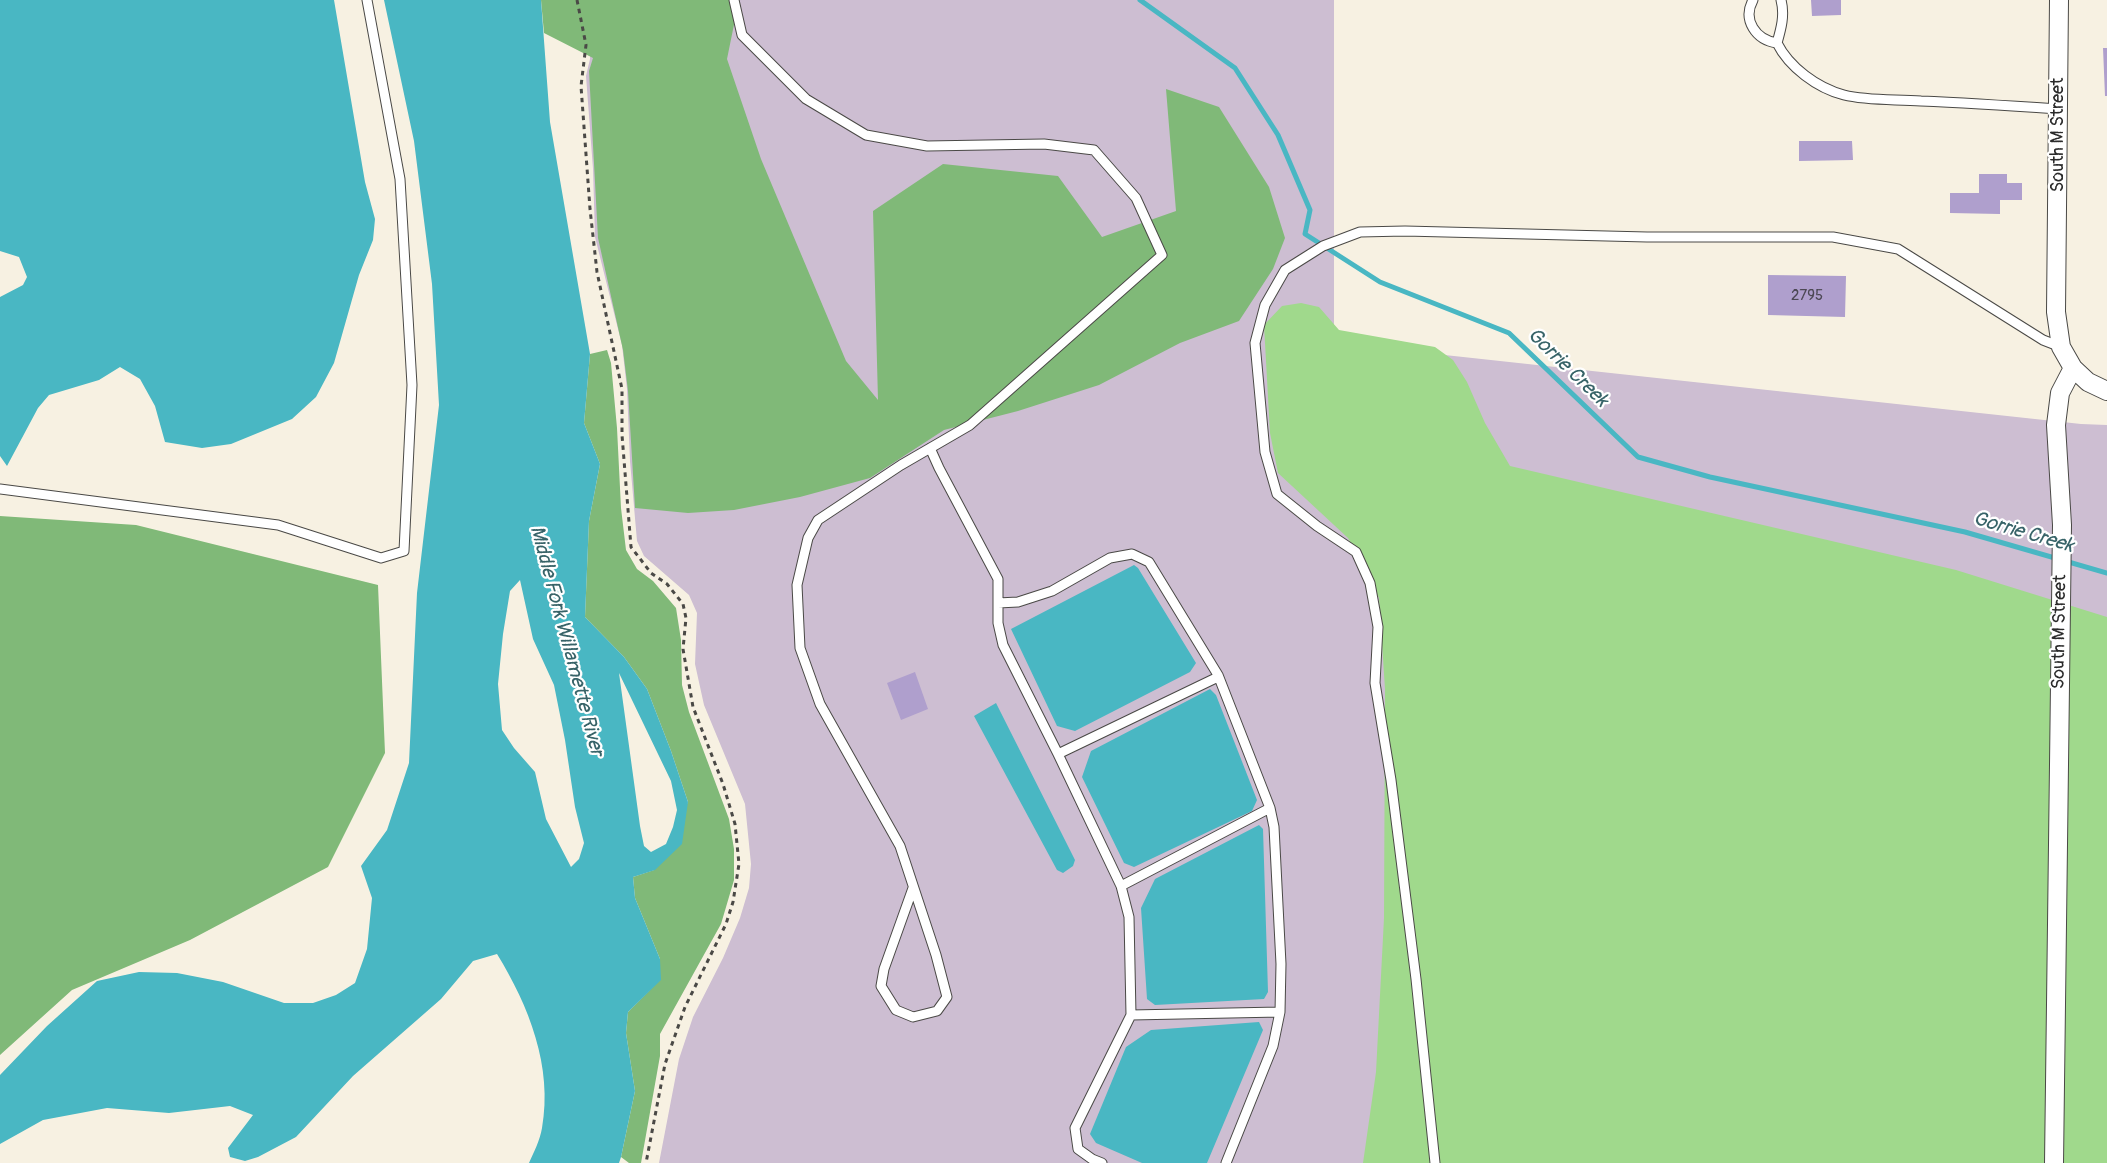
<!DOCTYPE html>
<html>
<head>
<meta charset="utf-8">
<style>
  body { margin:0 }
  canvas { display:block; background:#f7f1e2 }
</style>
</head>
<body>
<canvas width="2107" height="1163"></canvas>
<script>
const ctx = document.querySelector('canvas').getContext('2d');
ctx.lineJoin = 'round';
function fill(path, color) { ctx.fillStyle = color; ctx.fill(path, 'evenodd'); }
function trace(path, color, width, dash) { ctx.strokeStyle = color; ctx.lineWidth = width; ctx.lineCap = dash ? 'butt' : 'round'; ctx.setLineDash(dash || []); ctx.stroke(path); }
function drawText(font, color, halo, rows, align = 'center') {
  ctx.font = font + ' Pangolin,sans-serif'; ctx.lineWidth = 4.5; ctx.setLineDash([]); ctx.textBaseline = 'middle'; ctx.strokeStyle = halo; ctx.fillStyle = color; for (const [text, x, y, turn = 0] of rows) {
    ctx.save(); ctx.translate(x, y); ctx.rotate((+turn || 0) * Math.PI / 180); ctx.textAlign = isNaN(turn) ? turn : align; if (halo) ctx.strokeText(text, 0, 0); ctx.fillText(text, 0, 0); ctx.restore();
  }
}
fill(new Path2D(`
  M586 0H1334V343L2081 424 2107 425V1163H659L679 1059 693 1017 723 958 740 918 749 888 751 864 745 804 704 705 695 664 697 613 689 595 644 556 637 541 630 461 627 389 622 345 595 237 593 169 586 76 590 59V23Z`), '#cdbed2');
fill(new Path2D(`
  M1301 303 1319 307 1339 330 1435 347 1453 360 1467 382 1485 423 1510 466 1956 570 2107 617V1163H1363L1376 1072 1384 918 1385 689 1379 598 1348 538 1278 473 1270 433 1264 325 1282 306Z`), '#a0d98c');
fill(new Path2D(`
  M541 0H739L727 59 761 159 846 361 878 400 873 211 943 164 1058 176 1102 237 1176 211 1166 89 1219 107 1269 187 1285 238 1273 269 1239 321 1180 343 1099 385 1018 411 944 430 870 478 800 497 734 510 688 513 635 508 628 391 623 350 598 238 589 71 593 58 544 33Z
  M607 350 611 363 617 428 621 508 626 550 637 569 653 581 676 608 681 640 682 685 689 712 729 819 734 849V880L721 924 660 1034V1056L641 1163H629L621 1157 635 1091 626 1033 628 1012 660 980V959L635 898 633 877 654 870 688 802 671 751 647 689 624 657 585 617 589 521 600 464 584 423 590 354Z
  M0 516 136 525 378 585 385 753 328 867 190 940 72 990 0 1055Z`), '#80b978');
fill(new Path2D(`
  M0 0H334L365 182 375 219 373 240 359 275 334 363 316 397 292 419 231 444 202 448 165 442 155 406 140 379 120 367 99 380 49 395 38 408 7 466 0 456V297L23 285 27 277 19 257 0 251Z
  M384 0H541L550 122 590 354 584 423 600 464 589 521 585 617 624 657 647 689 671 751 688 802 682 844 655 870 633 877 635 898 660 959 661 980 628 1012 626 1033 635 1091 621 1157 619 1163H529C534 1152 540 1140 542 1128 553 1067 529 1006 497 954L473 961 441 999 353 1076 296 1137 258 1157 245 1161 230 1157 228 1148 253 1115 230 1106 169 1113 107 1108 43 1120 0 1144V1075L47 1026 97 981 139 972 177 973 223 982 284 1003H313L336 995 355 983 367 949 372 898 361 866 387 830 409 763 417 593 439 405 432 284 414 141ZM520 580 533 639 554 685 565 740 575 807 584 843 579 859 571 867 546 819 535 772 514 748 502 730 498 684 503 634 510 591ZM619 673 671 781 677 810 673 827 666 844 651 852 644 846 640 826Z
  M1134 565 1138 568 1196 663 1190 672 1075 731 1057 726 1011 629Z
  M1210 689 1216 695 1257 800 1252 811 1134 867 1124 863 1082 777 1091 751Z
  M996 703 1075 860 1073 866 1063 873 1057 870 974 716Z
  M1259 825 1263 829 1268 992 1264 999 1155 1005 1147 999 1141 908 1155 879Z
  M1259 1022 1263 1030 1207 1163H1142L1096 1143 1090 1134 1126 1047 1151 1030Z`), '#49b7c3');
trace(new Path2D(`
  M1140 0 1235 68 1278 135 1310 210 1305 234 1380 282 1509 333 1638 457 1710 477 1965 532 2107 573`), '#49b7c3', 5);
fill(new Path2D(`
  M1811 0H1841V15L1812 16Z
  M2103 48H2107V96H2105Z
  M1799 141H1852L1853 160 1799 161Z
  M1979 174H2007V183H2022V200H2000V214L1950 213V193H1979Z
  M1768 275 1846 276 1845 317 1768 315Z
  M915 672 928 709 901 720 887 683Z`), '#af9fcd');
const service = new Path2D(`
  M734 0 742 35 806 99 866 135 927 146 1044 144 1094 150 1136 198 1162 255 970 425 901 465 818 520 808 538 797 585 800 648 820 704 900 846 936 955 947 997 937 1011 913 1017 896 1010 881 986 884 969 913 888
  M1753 0C1742 20 1756 40 1777 43
  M1781 0C1785 15 1781 29 1777 43 1789 67 1817 88 1844 95 1868 101 1896 99 1921 101 1967 103 2013 106 2058 109
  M930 448 939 468 998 579V623L1003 645 1058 754 1121 886 1129 917 1131 1015 1075 1128 1078 1149 1092 1159 1102 1163
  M0 489 278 525 381 558 404 551 412 385 400 179 367 0
  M998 603 1018 602 1052 591 1110 558 1132 554 1149 562 1218 675 1270 808 1274 827 1281 964 1280 1012 1273 1046 1226 1163
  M1058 754 1218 677
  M1121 886 1270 808
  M1131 1015 1280 1012
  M1435 1163 1416 979 1391 780 1375 683 1378 627 1370 583 1356 552 1317 526 1277 494 1265 452 1255 343 1265 305 1285 270 1323 246 1360 232 1405 231 1647 237H1833L1898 249 2043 340 2061 347`);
const minor = new Path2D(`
  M2073 368 2088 382 2107 391
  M2054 1163 2062 525 2056 425 2060 393 2073 368 2061 347 2056 312 2059 0`);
trace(service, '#4a4946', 11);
trace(minor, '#4a4946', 20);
trace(new Path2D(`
  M577 0 586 45 581 86 590 209 597 272 622 389V435L631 547 651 573 667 584 683 604 686 618 683 649 693 707 723 784 735 824 739 864 733 902 726 924 685 1007 665 1064 646 1163`), '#4a4946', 3, [4.5, 4.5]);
trace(service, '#fff', 9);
trace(minor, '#fff', 18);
drawText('15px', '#4c4854', null, [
  ["2795",1807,296]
]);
drawText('18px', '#2b2b2b', '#fff', [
  ["South M Street",2058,135,-90],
  ["South M Street",2060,632,-89]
]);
drawText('italic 20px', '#376368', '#fff', [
  ["Gorrie Creek",1567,368,44],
  ["Gorrie Creek",2023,533,16],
  ["Middle Fork Willamette River",566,641,75]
]);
</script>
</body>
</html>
